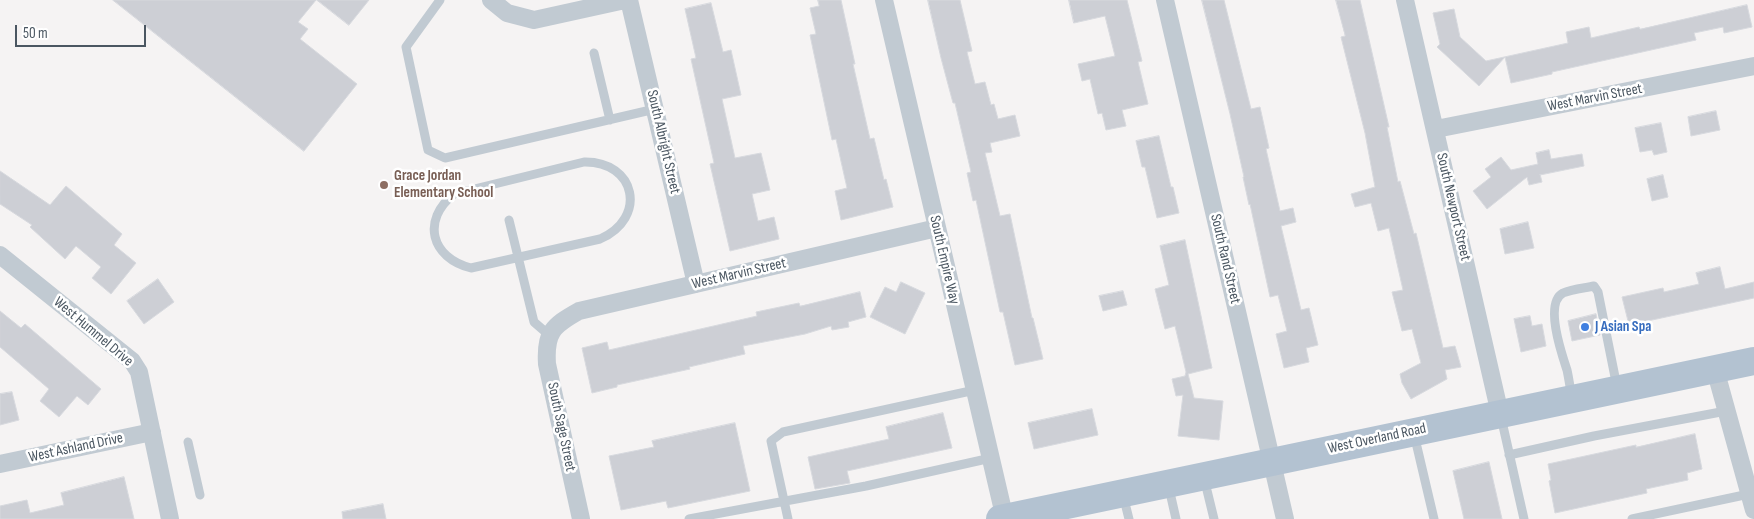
<!DOCTYPE html>
<html>
<head>
<meta charset="utf-8">
<style>
  body { margin:0 }
  #map { position:relative; width:1754px; height:519px; overflow:hidden; background:#f5f3f3; font-family:"Sofia Sans Condensed",sans-serif }
  canvas { display:block }
  .scale { position:absolute; left:15px; top:25px; width:131px; height:22px; box-sizing:border-box; border:2px solid #4a5661; border-top:0; padding-left:6px; font-size:15px; line-height:18px; white-space:nowrap; color:#4a5661; -webkit-text-stroke:4px #fff; paint-order:stroke }
</style>
</head>
<body>
<div id="map">
<canvas width="1754" height="519"></canvas>
<div class="scale">50 m</div>
</div>
<script>
const ctx = document.querySelector('canvas').getContext('2d');
ctx.lineJoin = 'round';
function fill(path, color) { ctx.fillStyle = color; ctx.fill(path, 'evenodd'); }
function trace(path, color, width, dash) { ctx.strokeStyle = color; ctx.lineWidth = width; ctx.lineCap = dash ? 'butt' : 'round'; ctx.setLineDash(dash || []); ctx.stroke(path); }
function drawText(font, color, halo, rows, align = 'center') {
  ctx.font = font + ' "Sofia Sans Condensed",sans-serif'; ctx.lineWidth = 5; ctx.setLineDash([]); ctx.textBaseline = 'middle'; ctx.strokeStyle = halo; ctx.fillStyle = color; for (const [text, x, y, turn = 0] of rows) {
    ctx.save(); ctx.translate(x, y); ctx.rotate((+turn || 0) * Math.PI / 180); ctx.textAlign = isNaN(turn) ? turn : align; if (halo) ctx.strokeText(text, 0, 0); ctx.fillText(text, 0, 0); ctx.restore();
  }
}
const building = new Path2D(`
  M113 0H316L298 22 308 29 300 39 357 84 304 151Z
  M317 0H369L349 25Z
  M818 0H841L855 64H853L870 139 874 138 884 180 886 179 893 207 841 220 835 191 847 188 836 139 832 140 810 35 816 34 810 8 819 6Z
  M928 0H960L972 51 967 52 975 84 985 82 991 105 994 104 998 119 1015 115 1020 136 990 143 992 152 985 153 1000 216 1010 214 1032 318H1033L1043 359 1015 365 1003 312H1000L976 200 973 201 967 173 971 172 955 103H953L941 58Z
  M1069 0H1127L1142 61 1138 62 1148 104 1122 110 1126 126 1106 130 1102 113 1098 114 1090 79 1082 81 1078 64 1115 56 1105 16 1074 23Z
  M1202 0H1224L1251 109 1260 107 1269 148 1266 149 1280 211 1293 208 1296 222 1281 226 1301 310 1309 308 1318 345 1306 348 1309 362 1284 368 1276 334 1287 331 1278 295 1270 297 1250 204 1249 205 1243 177H1244L1230 114Z
  M1336 0H1360L1389 127H1387L1398 182 1400 181 1414 234 1416 233 1443 348 1455 346 1461 367 1445 370 1447 379 1411 399 1402 383 1400 374 1421 363 1412 329 1402 331 1392 292 1403 290 1389 228 1378 231 1371 203 1355 207 1351 194 1375 187 1365 133 1341 37 1345 36Z
  M711 3 723 52 731 50 741 95 722 99 735 158 761 153 770 190 752 194 758 221 774 217 779 239 730 251 710 164 714 163 691 59 696 58 685 9Z
  M1747 5 1752 27 1724 33 1723 27 1694 33 1696 40 1552 72V74L1511 83 1505 57 1479 86 1437 47 1440 44 1433 13 1454 9 1460 37 1486 61 1568 43 1566 32 1589 27 1591 38 1639 27 1640 29Z
  M1716 111 1720 130 1691 136 1688 117Z
  M1661 123 1667 152 1654 155 1652 150 1640 152 1635 128Z
  M1159 136 1171 187H1173L1179 213 1157 218 1145 167H1142L1136 141Z
  M1549 150 1551 159 1582 154 1584 166 1540 175V174L1542 182 1529 185 1527 177 1487 209 1473 191 1491 177 1485 169 1501 157 1511 170 1538 164 1536 153Z
  M0 171 50 205 66 186 122 234 114 245 136 263 111 294 92 278 101 267 76 246 65 259 30 227 32 225 0 204Z
  M1663 175 1668 197 1652 201 1647 179Z
  M1528 222 1534 248 1505 254 1500 229Z
  M1185 240 1212 368 1188 374 1194 398 1223 401 1219 440 1178 436 1183 395 1176 396 1172 379 1185 376 1186 372 1175 326 1165 329 1155 289 1169 285 1160 246Z
  M1720 267 1725 289 1754 282V298L1629 325 1622 297 1663 288 1664 292 1699 284 1696 273Z
  M158 279 174 302 144 324 127 301Z
  M901 282 925 293 905 334 870 317 885 287 896 292Z
  M1123 291 1127 305 1103 311 1099 296Z
  M860 292 866 317 848 322 849 327 832 330 831 326 805 334 743 346 745 354 689 367 690 369 617 385V387L592 393 582 348 607 342 609 350 757 316 756 312 799 303 800 306Z
  M0 311 21 328 25 324 101 389 88 405 77 396 59 417 40 401 49 389 0 347Z
  M1596 314 1600 335 1572 341 1568 321Z
  M1530 316 1532 326 1542 324 1546 346 1521 352 1514 319Z
  M12 392 19 420 0 425V394Z
  M1092 409 1098 435 1034 449 1028 423Z
  M943 413 952 448 847 471 850 483 815 489 808 457 889 439 886 427Z
  M735 423 750 491 668 508 666 501 621 510 609 456 654 447 652 441Z
  M1695 434 1702 469 1687 473 1688 480 1646 489 1647 493 1555 513 1549 481 1551 480 1548 464 1636 445V447Z
  M1489 462 1502 519H1464L1453 471Z
  M124 477 134 519H0V506L27 500 30 513 64 505 61 493Z
  M383 504 386 519H343L342 512Z`);
fill(building, '#cdcfd5');
trace(building, '#d7d9de', 1);
trace(new Path2D(`
  M440 0 406 47 428 150 445 158 655 109
  M594 53 610 120
  M584 162C636 161 648 218 600 239L471 268C431 258 421 220 454 194Z
  M509 220 534 322 549 335
  M1572 397C1570 388 1569 379 1567 370 1562 355 1544 303 1563 293 1572 289 1585 288 1594 286L1598 292 1617 387
  M1501 417 1524 519
  M1414 434 1434 519
  M188 442 200 495
  M1509 455 1594 436 1726 411
  M1204 478 1214 519
  M1169 488 1176 519
  M1123 495 1129 519
  M689 519 866 486 991 458
  M788 519 771 441 783 432 975 390
  M1632 519 1749 494`), '#c1cad2', 9);
trace(new Path2D(`
  M491 0 507 13 534 20 625 0
  M629 0 696 284
  M884 0 1005 519
  M1165 0 1285 519
  M1405 0 1500 414
  M1436 129 1754 66
  M0 255 132 361 139 372 170 519
  M1715 369 1754 510
  M0 464 152 432
  M581 519 547 364C545 333 552 326 579 311L937 228`), '#c1cad2', 18);
trace(new Path2D(`
  M1000 519 1754 361`), '#b3c2d1', 28);
for (const [x, y, r, color] of [
  [384,185,5,"#8d6e63"],
  [1585,327,5,"#3f7fe0"]
]) { const dot = new Path2D(); dot.arc(x, y, r, 0, 2 * Math.PI); ctx.fillStyle = color; ctx.fill(dot); trace(dot, '#fff', 2); }
drawText('15px', '#4a5661', '#fff', [
  ["West Marvin Street",1595,98,-11],
  ["South Albright Street",663,142,77],
  ["South Newport Street",1453,207,77],
  ["South Rand Street",1225,259,77],
  ["South Empire Way",944,260,77],
  ["West Marvin Street",739,274,-13],
  ["West Hummel Drive",93,332,40],
  ["South Sage Street",561,427,78],
  ["West Overland Road",1377,439,-12],
  ["West Ashland Drive",76,448,-12]
]);
drawText('bold 15px', '#785e54', '#fff', [
  ["Grace Jordan",394,176],
  ["Elementary School",394,193]
], 'left');
drawText('bold 15px', '#366cbe', '#fff', [
  ["J Asian Spa",1595,327]
], 'left');
</script>
</body>
</html>
